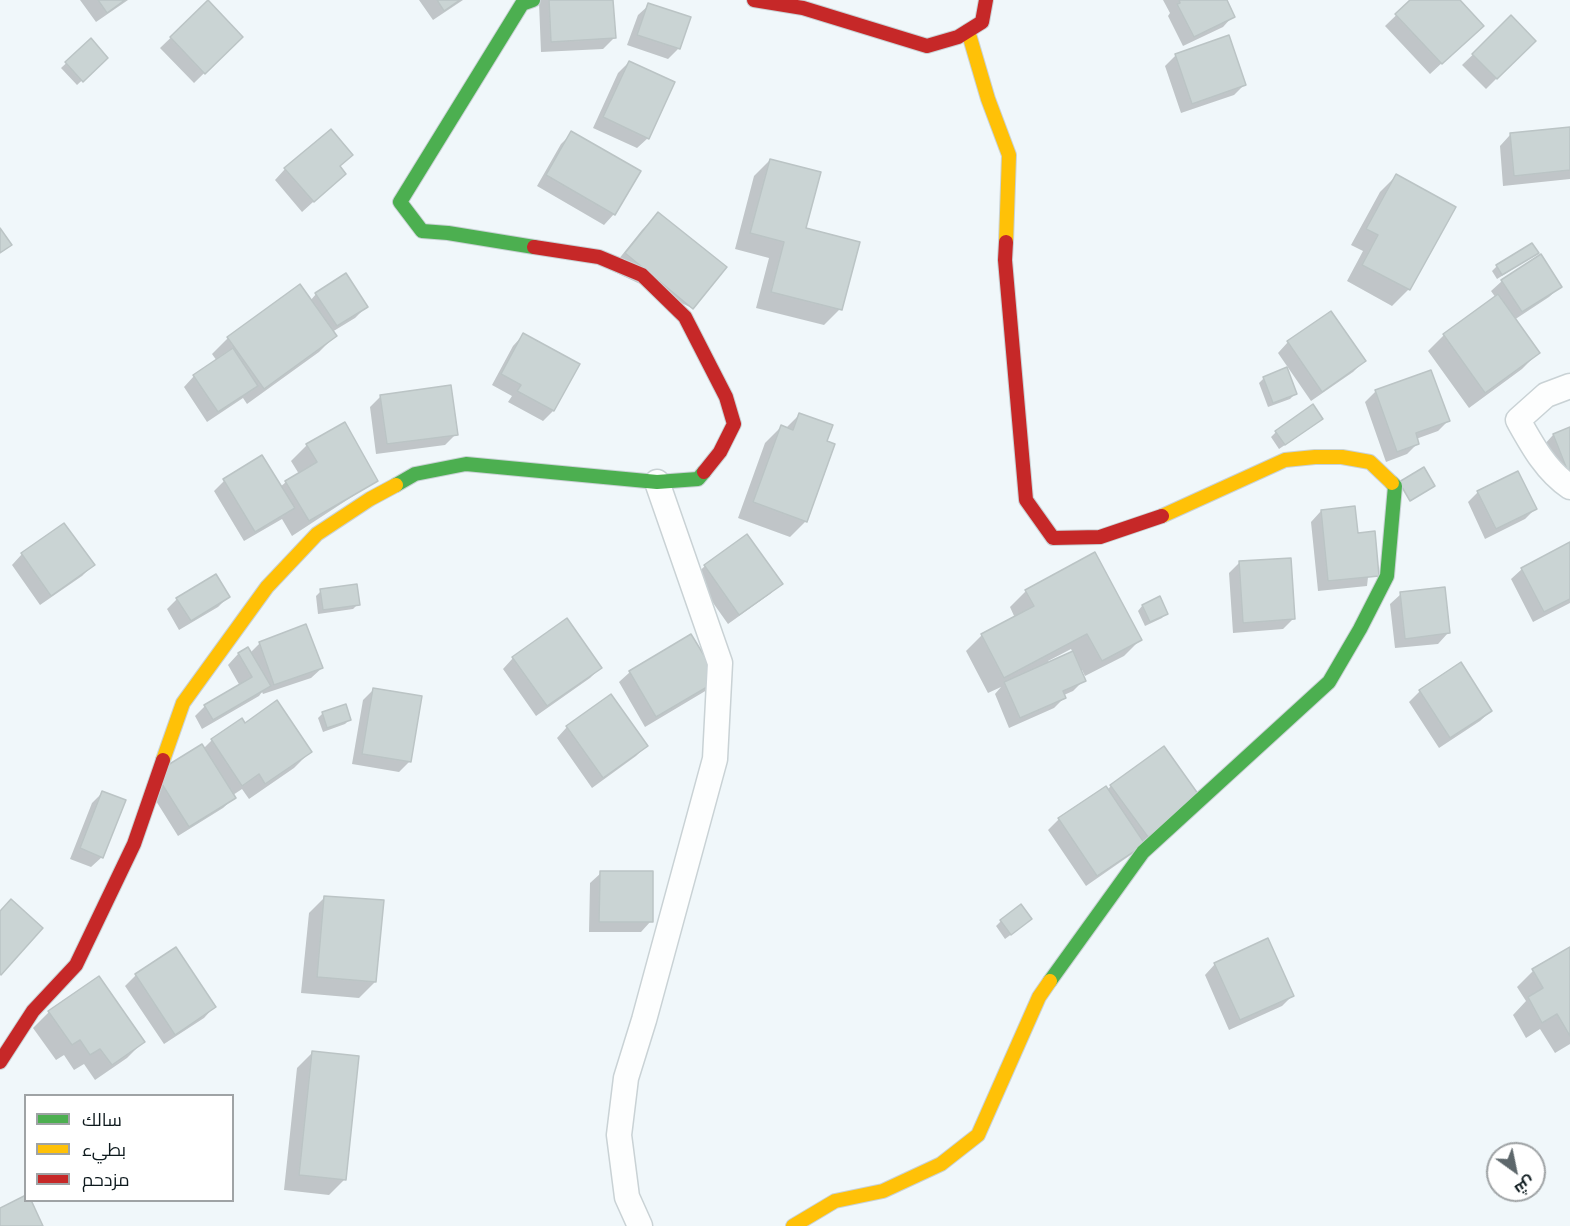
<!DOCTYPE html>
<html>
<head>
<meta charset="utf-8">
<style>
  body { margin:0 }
  #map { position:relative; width:1570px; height:1226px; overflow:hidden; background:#f0f7fa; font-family:"Times New Roman",Cairo,serif }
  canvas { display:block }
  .legend { position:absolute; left:24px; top:1094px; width:210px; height:108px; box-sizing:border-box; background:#fff; border:2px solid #9fa3a5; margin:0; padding:8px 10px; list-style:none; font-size:18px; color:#0e1a1e }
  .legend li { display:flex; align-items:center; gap:12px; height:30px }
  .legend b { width:30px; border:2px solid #9fa3a5 }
  .north { position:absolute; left:1486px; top:1142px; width:60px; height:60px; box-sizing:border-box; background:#fff; border:2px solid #9fa3a5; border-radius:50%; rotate:147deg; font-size:16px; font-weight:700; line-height:24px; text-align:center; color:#0e1a1e }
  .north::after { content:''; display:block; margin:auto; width:21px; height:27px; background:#5d676b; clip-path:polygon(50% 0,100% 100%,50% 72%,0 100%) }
</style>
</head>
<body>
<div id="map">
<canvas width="1570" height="1226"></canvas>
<ul class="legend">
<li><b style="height:8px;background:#4caf50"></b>سالك</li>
<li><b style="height:8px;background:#ffc107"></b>بطيء</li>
<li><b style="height:8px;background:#c62828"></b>مزدحم</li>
</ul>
<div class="north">ش</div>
</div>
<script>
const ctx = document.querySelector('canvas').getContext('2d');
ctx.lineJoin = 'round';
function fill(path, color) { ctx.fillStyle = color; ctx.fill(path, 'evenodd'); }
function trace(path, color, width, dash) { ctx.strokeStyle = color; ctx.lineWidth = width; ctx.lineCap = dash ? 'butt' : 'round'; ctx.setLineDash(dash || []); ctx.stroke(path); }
fill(new Path2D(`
  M80 0H128L96 22Z
  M419 0H463L433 20Z
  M541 0H612L614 38 603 49 541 52 539 3Z
  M1163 0H1225L1233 16 1223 27 1183 46 1168 16 1170 13Z
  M1412 0H1458L1471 36 1430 74 1385 26Z
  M208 2 241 37 194 83 160 48Z
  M649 5 689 18 678 49 668 59 627 45 638 15Z
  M1511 18 1534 41 1486 89 1462 65Z
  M90 41 106 58 77 85 61 68Z
  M1176 55 1245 84 1234 95 1181 113 1165 66Z
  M629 62 648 138 637 148 593 128 618 73Z
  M1570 129V179L1503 186 1500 146 1510 135Z
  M572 133 614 214 604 225 537 186 561 144Z
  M770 160 840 309 824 325 756 308 769 258 735 249 754 176Z
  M338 167 344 174 302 212 275 180 285 169Z
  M1396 176 1454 207 1408 290 1392 306 1347 281 1363 251 1351 245 1380 192Z
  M658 214 692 308 610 270 642 230Z
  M1537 252 1532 257 1497 279 1492 271 1497 266Z
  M1502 281 1560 287 1549 297 1514 320 1538 353 1522 369 1469 408 1428 351 1444 335 1496 298 1491 291Z
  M300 286 310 301 316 294 366 307 355 318 332 332 335 336 319 352 247 404 243 398 207 422 184 387 194 376 217 361 212 354 228 338Z
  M523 335 553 411 543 421 508 402 512 396 492 385 513 346Z
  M1288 342 1364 361 1353 372 1311 401 1278 353Z
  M1431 371 1448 421 1438 431 1416 439 1418 443 1407 454 1386 462 1365 402 1375 392Z
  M1264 378 1295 394 1290 399 1268 407 1259 383Z
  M381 396 456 434 445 445 376 454 370 407Z
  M799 415 806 521 790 537 738 518 765 443 781 427 786 428Z
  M1321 419 1316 424 1279 449 1271 437 1276 432Z
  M1570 429V482L1543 446 1553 435Z
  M307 445 376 481 292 536 282 519 244 541 214 491 224 481 280 487 286 482 299 474 291 461Z
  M1478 492 1535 509 1525 519 1485 539 1468 502Z
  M1321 511 1356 535 1373 533 1367 586 1318 591 1311 522Z
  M1570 544V603L1533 622 1511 579 1522 569Z
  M22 554 93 565 82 576 40 605 12 565Z
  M1240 562 1293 619 1283 629 1233 633 1229 573Z
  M705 566 781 584 770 594 728 624 694 576Z
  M321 591 358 604 353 609 318 614 316 596Z
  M1026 591 1140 640 1124 656 1085 676 1082 670 1080 671 1084 680 1073 691 1064 695 1065 697 1054 708 1009 728 995 694 1001 687 988 693 966 651 982 635 1015 618 1010 607ZM1071 649 1073 653 1049 664 1048 661Z
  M1401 594 1448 633 1438 644 1395 648 1390 604Z
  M228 597 218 607 179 630 167 609 177 599Z
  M1159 598 1166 613 1162 618 1145 626 1138 611 1142 606Z
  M260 643 322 668 311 678 263 694 262 692 259 696 202 729 195 716 205 706 240 686 228 665 238 654 248 649 250 653Z
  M513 658 600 668 590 678 536 716 503 669Z
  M630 672 717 680 707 690 645 727 619 682Z
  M374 689 410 761 399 772 352 764 363 700Z
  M1420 691 1491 711 1480 721 1439 748 1409 702Z
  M323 713 350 719 345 724 323 732 318 718Z
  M242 720 245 725 310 752 294 768 249 799 242 789 233 795 234 798 223 808 178 836 146 785 203 749 211 741Z
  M567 727 646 746 636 756 592 788 557 738Z
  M1111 786 1183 814 1132 854 1086 886 1048 830 1059 819 1107 790Z
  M103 792 102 857 91 867 70 859 92 803Z
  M601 873 651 921 641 932H589L590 883Z
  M325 897 375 982 359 998 301 993 309 913Z
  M1001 921 1025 924 1005 939 996 926Z
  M1570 949V1044L1555 1053 1540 1029 1526 1038 1513 1015 1526 1001 1517 987 1533 971Z
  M1215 964 1292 996 1282 1006 1229 1030 1205 975Z
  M136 975 214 1007 204 1018 164 1044 125 986Z
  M49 1012 143 1042 127 1058 95 1080 84 1064 74 1070 64 1055 56 1060 33 1028Z
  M313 1052 345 1179 329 1195 284 1190 297 1068Z`), '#0003');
const building = new Path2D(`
  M98 0H125L107 13Z
  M208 0 243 37 205 74 170 37Z
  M437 0H460L444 11Z
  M549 0H613L616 38 551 42Z
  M1179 0H1227L1235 17 1194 37 1177 4 1180 3Z
  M1410 0H1460L1484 26 1442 64 1395 14Z
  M648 3 691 17 680 49 637 35Z
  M1511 15 1536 41 1497 79 1472 54Z
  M1229 35 1246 85 1192 104 1175 54Z
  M91 38 108 58 83 82 65 62Z
  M629 61 675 82 649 139 603 117Z
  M1570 127V170L1514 176 1510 133Z
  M331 129 353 155 340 166 346 174 314 202 284 168Z
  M571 131 641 171 615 215 546 175Z
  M770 159 821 172 806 228 860 242 842 310 771 292 784 242 750 233Z
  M1396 174 1456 207 1410 290 1362 265 1378 235 1366 229Z
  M658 212 727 267 693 309 625 253Z
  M0 228 12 245 0 253Z
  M1532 243 1539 253 1502 275 1496 265Z
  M1541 254 1562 287 1522 312 1501 280Z
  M346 273 368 307 337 326 315 293Z
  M300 284 337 336 264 389 227 337Z
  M1498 294 1540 353 1485 393 1443 334Z
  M1331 311 1366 361 1322 392 1287 341Z
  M523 333 580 364 554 411 517 391 521 385 501 374Z
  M233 348 258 386 218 412 193 375Z
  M1287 367 1297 394 1273 403 1263 377Z
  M1431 370 1450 421 1416 433 1419 444 1397 452 1375 390Z
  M451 385 458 435 387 444 380 395Z
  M1313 404 1323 419 1285 445 1275 431Z
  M799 413 833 425 827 441 835 444 807 522 753 502 781 425 793 430Z
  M345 422 378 481 309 521 285 481 317 462 306 444Z
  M1570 427V477L1553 434Z
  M262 455 295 508 255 532 223 479Z
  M1424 467 1435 486 1410 501 1399 482Z
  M1518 471 1537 509 1496 529 1477 491Z
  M1355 506 1358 533 1375 531 1379 576 1328 581 1321 510Z
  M64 523 95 565 51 596 21 553Z
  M747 534 783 584 739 615 704 565Z
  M1570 542V599L1544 612 1521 568Z
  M1095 552 1142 640 1102 661 1087 634 1004 678 981 634 1034 606 1025 590Z
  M1291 558 1295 619 1243 623 1239 561Z
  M216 574 230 597 191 621 176 598Z
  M357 584 360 605 323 610 320 589Z
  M1445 587 1450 633 1405 639 1400 592Z
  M1160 596 1168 614 1150 622 1142 605Z
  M567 618 602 668 547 706 512 657Z
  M306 624 323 668 274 685 259 642Z
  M691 634 719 680 656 717 629 671Z
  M248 647 271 686 213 720 204 705 252 677 238 653Z
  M1073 651 1086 681 1063 691 1066 698 1020 718 1004 682Z
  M1461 662 1492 711 1450 738 1419 690Z
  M373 688 422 696 411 762 362 754Z
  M611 694 648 746 603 778 566 726Z
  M277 700 312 752 265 784 259 774 242 786 211 739 242 718 245 723Z
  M346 704 351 720 327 728 322 712Z
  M202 744 236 798 189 827 155 773Z
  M1164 746 1201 798 1148 837 1110 785Z
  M1106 786 1145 844 1097 876 1058 818Z
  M102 791 126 800 103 858 80 848Z
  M600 871H653V922H599Z
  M324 896 384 900 376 982 317 977Z
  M11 899 43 928 1 975 0 974V911Z
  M1021 904 1032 919 1011 935 1000 920Z
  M1268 938 1294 996 1240 1020 1214 963Z
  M176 947 216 1007 175 1035 135 974Z
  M1570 947V1036L1557 1014 1542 1023 1528 997 1543 988 1532 969Z
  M99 976 145 1042 112 1065 100 1049 90 1055 80 1040 72 1045 48 1011Z
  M312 1051 359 1056 346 1180 299 1175Z
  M26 1195V1200H31L43 1226H0V1208Z`);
fill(building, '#cad4d4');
trace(building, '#bbc4c5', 1.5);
const street = new Path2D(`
  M1570 386 1546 395 1518 420C1532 445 1546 471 1570 487
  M640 1226 627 1197 619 1135 626 1078 644 1020 715 759 720 663 657 482`);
const fast = new Path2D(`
  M533 0 522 4 400 202 422 231 448 233 534 247
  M396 485 415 474 466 464 657 482 698 479 704 472
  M1050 981 1143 852 1329 682 1360 629 1387 576 1395 486 1392 483`);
const slow = new Path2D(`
  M968 31 988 99 1009 155 1006 242
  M1162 516 1285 460 1315 457H1342L1370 462 1392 483
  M163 760 183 703 267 587 317 534 370 499 396 485
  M793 1226 835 1201 883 1191 941 1164 978 1135 1039 997 1050 981`);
const jam = new Path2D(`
  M754 0 803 8 927 46 958 37 982 22 986 0
  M1006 242 1005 260 1026 500 1053 538 1100 537 1162 516
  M534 247 599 257 642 275 685 317 726 397 734 424 720 452 704 472
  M0 1062 33 1011 76 965 134 844 163 760`);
trace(street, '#c9d2d5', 27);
trace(fast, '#c9d2d5', 16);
trace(slow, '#c9d2d5', 16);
trace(jam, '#c9d2d5', 16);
trace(street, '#fdfefe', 24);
trace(fast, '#4caf50', 14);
trace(slow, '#ffc107', 14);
trace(jam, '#c62828', 14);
</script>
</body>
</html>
